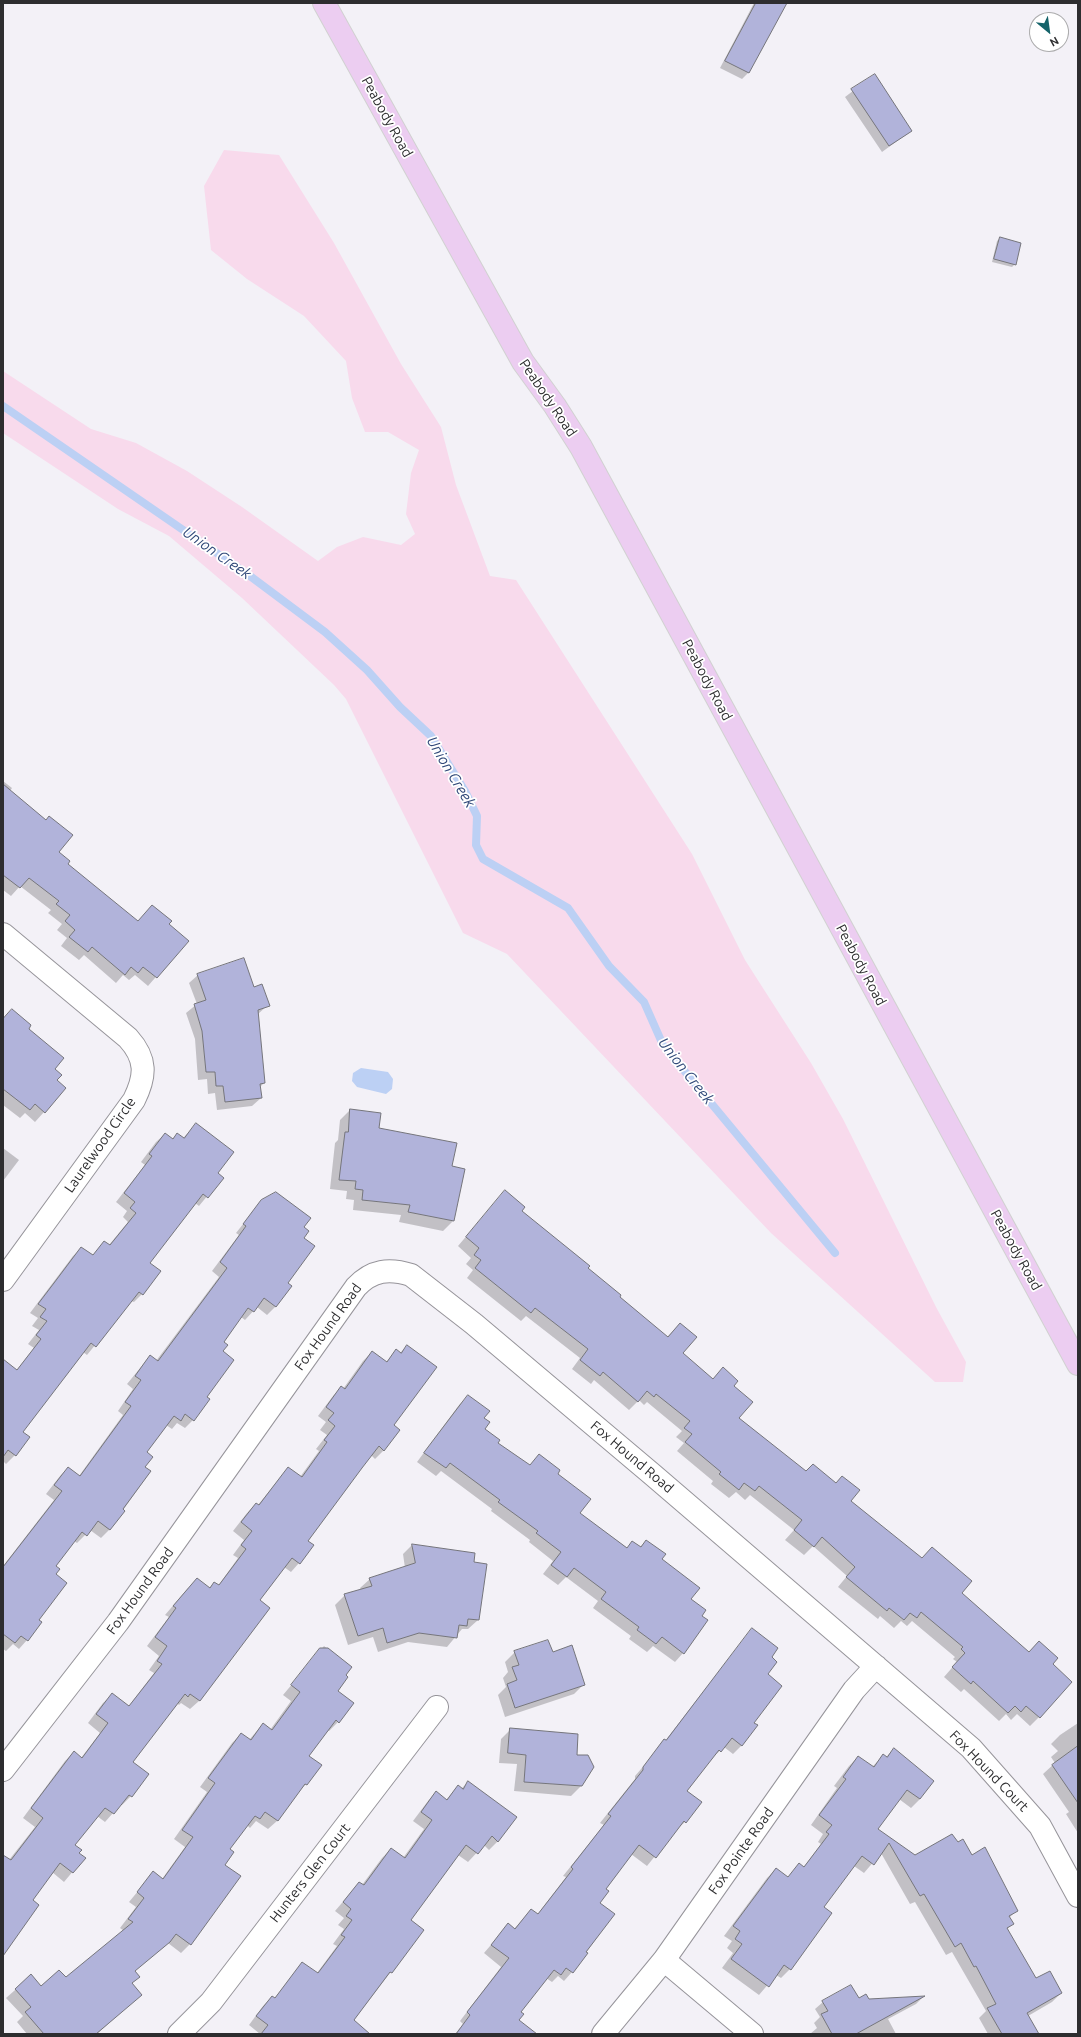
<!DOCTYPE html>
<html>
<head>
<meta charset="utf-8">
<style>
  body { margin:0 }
  #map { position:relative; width:1081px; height:2037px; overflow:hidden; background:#f3f1f7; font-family:Ubuntu,sans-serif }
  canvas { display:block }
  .frame { position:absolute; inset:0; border:4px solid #2d2d2f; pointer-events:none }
  .north { position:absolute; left:1029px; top:12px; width:40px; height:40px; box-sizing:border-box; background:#fff; border:1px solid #ababac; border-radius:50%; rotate:151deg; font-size:11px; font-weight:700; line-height:16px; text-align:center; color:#2d2d2f }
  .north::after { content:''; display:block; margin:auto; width:14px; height:18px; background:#15636a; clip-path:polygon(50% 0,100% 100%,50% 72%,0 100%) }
</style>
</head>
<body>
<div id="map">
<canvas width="1081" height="2037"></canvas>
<div class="frame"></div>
<div class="north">N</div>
</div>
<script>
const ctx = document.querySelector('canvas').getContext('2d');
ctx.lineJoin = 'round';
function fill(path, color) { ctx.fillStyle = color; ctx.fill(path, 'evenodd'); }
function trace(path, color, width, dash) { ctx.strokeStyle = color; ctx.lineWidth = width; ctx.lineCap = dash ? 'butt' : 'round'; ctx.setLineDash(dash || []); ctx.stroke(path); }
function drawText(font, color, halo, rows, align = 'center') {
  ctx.font = font + ' Ubuntu,sans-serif'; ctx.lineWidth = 3.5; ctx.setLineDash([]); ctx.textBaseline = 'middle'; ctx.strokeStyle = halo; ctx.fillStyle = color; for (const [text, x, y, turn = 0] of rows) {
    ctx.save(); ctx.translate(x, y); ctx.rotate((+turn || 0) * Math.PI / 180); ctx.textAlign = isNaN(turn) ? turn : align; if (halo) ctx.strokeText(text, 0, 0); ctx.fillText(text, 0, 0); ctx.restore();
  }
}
fill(new Path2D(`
  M224 150 279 155 334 243 401 364 441 427 456 485 490 576 516 580 692 854 745 960 811 1063 843 1119 936 1307 966 1362 963 1382H935L771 1233 507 954 463 933 346 699 334 685 242 598 169 536 118 509 3 433V371L91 429 136 443 187 471 242 507 318 561 337 547 363 537 401 545 415 534 406 514 411 473 419 450 388 432H365L352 398 346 361 304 316 247 279 211 250 204 186Z`), '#f8daec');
fill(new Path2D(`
  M361 1068 388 1072 393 1079 392 1089 386 1094 357 1087 352 1081 353 1073Z`), '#bcd0f4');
fill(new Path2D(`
  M754 3H773L749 72 742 79 720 68Z
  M874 75 911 131 882 152 845 97Z
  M1000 238 1015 264 1012 267 992 262 997 241Z
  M3 781 12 788 10 791 66 864 137 922 167 925 187 941 148 986 135 975 129 980 123 975 116 983 84 955 79 960 61 946 67 938 57 930 62 924 48 913 51 910 20 886 11 896 3 890Z
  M198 975 253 988 268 1005 258 1014 264 1083 260 1087 261 1098 252 1106 217 1110 215 1093 208 1094 207 1079 198 1080 195 1039 186 1013 197 1004 189 983Z
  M12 1010 27 1029 54 1069 55 1080 44 1112 35 1122 25 1113 20 1118 3 1105V1019Z
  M350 1110 378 1129 451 1167 464 1170 453 1221 443 1231 399 1222 401 1215 353 1210 354 1200 346 1199 347 1191 330 1189 335 1143 338 1140 340 1120Z
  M196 1125 216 1173 222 1178 199 1206 195 1203 148 1263 142 1294 134 1302 131 1301 87 1355 83 1352 21 1432 15 1455 6 1464 3 1461V1361L16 1371 34 1348 28 1344 39 1330 32 1326 38 1318 30 1313 73 1256 82 1248 92 1256 104 1242 109 1245 128 1222 123 1217 127 1211 116 1202 145 1165 141 1162 156 1142 165 1134 172 1139 177 1134 183 1138Z
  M3 1148 19 1160 3 1181Z
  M262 1200 303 1227 302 1238 276 1306 267 1315 257 1307 245 1320 241 1317 223 1342 221 1352 206 1397 193 1420 185 1428 177 1423 172 1429 166 1425 146 1452 144 1468 150 1472 109 1530 101 1538 90 1530 77 1543 74 1541 55 1566V1575L38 1621 27 1640 19 1649 13 1644 6 1651 3 1649V1566L54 1500 46 1494 60 1476 68 1468 79 1476 123 1415 118 1411 133 1389 127 1384 150 1356 156 1361 219 1277 212 1271 239 1235 236 1233Z
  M497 1200 521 1211 618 1297 667 1337 680 1324 681 1353 712 1380 723 1369 732 1386 738 1418 806 1472 835 1484 842 1477 850 1501 1028 1653 1051 1664 1039 1717 1030 1726 1017 1714 1011 1720 1006 1714 999 1721 964 1689 961 1692 944 1677 957 1662 953 1659 955 1657 912 1621 907 1626 901 1621 894 1628 880 1616 878 1619 838 1587 847 1576 813 1546 804 1555 785 1540 794 1530 750 1495 745 1500 736 1492 729 1498 711 1484 713 1481 677 1451 684 1443 676 1437 682 1431 647 1402 644 1405 639 1400 629 1410 594 1380 591 1384 572 1369 580 1358 526 1316 521 1321 467 1278 473 1270 466 1264 471 1258 458 1246Z
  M407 1346 392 1426 384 1450 375 1459 371 1455 307 1541 299 1563 291 1572 284 1567 259 1601 269 1608 199 1701 190 1709 181 1703 179 1705 177 1703 131 1762V1796L122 1805 121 1804 105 1822 97 1816 74 1846 78 1853 84 1858 64 1882 52 1872 31 1901 3 1954V1860H9L35 1827 23 1818 65 1761 74 1752 81 1758 100 1733 88 1723 103 1703 112 1695 128 1707 154 1673 149 1670 159 1656 147 1646 169 1617 165 1615 188 1588H209L214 1583 218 1586 238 1558 233 1555 244 1540 233 1531 247 1513 256 1504 258 1505 288 1468 300 1477 319 1451 316 1449 327 1435 320 1430 326 1422 318 1416 333 1396 341 1388 343 1389 363 1361 372 1352 386 1362 396 1351 400 1353Z
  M468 1396 483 1419 484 1429 497 1443 529 1466 539 1456 557 1474 579 1513 627 1548 633 1542 640 1547 646 1541 661 1560 690 1599 683 1653 675 1662 653 1646 647 1652 629 1639 631 1636 593 1608 598 1601 566 1577 558 1585 543 1574 553 1561 529 1542 530 1540 491 1511 492 1509 441 1471 436 1476 417 1462 459 1405Z
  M412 1545 478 1620 468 1629H462L447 1647 408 1642 378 1652 373 1637 348 1645 335 1605 345 1595 361 1590 360 1588 370 1579 405 1568 403 1554Z
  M752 1629 770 1658 752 1723 742 1745 733 1754 724 1747 711 1759 686 1791 685 1822 676 1830 647 1866 631 1854 605 1889 599 1903 614 1914 572 1972 564 1981 558 1976 552 1982 546 1978 520 2012 518 2020 526 2034H455L463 2024 460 2021 501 1967 484 1953 508 1925 514 1929 531 1910 537 1915 566 1877 563 1876 604 1825 600 1823 635 1779V1776L665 1741Z
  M324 1646 350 1667 337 1691 338 1722 329 1731 327 1730 308 1756 306 1784 297 1793 277 1821 268 1829 256 1821 250 1828 247 1825 229 1850 224 1865 190 1944 181 1953 168 1943 131 1974 138 1977 131 1984 140 1995 97 2034H27L17 2022 23 2016 6 1998 31 1976 41 1987 65 1978 124 1931 120 1928 136 1907 129 1902 153 1873 162 1879 185 1847 174 1839 207 1792 200 1787 232 1743 241 1734 249 1740 263 1724 270 1730 291 1701 283 1695Z
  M515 1652 552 1653 584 1684 574 1694 505 1717 498 1695 506 1687 503 1678 508 1672 505 1662Z
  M1078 1723V1833L1066 1814 1069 1812 1043 1774 1055 1763 1051 1757 1058 1751 1051 1744 1060 1735Z
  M511 1729 576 1756 581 1786 571 1796 514 1791 517 1764 499 1763 501 1739Z
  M894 1749 920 1799 911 1808 899 1799 877 1829 915 1857 957 1844 972 1856 1017 1910 1009 1918 1013 1924 1007 1929 1036 1980 1061 1993 1052 2002 1028 2016 1038 2034H988L979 2018 986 2011 952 1952 946 1955 915 1902 910 1904 881 1853 864 1873 854 1866 822 1907 831 1913 790 1969 781 1978 776 1975 759 1995 722 1968 733 1953 727 1948 732 1941 724 1936 767 1878 776 1869 787 1878 799 1865 803 1868 821 1844 818 1842 823 1834 811 1825 837 1788 834 1786 849 1766 858 1757 872 1767 883 1756 886 1757Z
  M468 1782 498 1841 489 1850 484 1845 468 1862 458 1855 410 1921 423 1930 343 2034H260L249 2025 263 2006 272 1997 274 1999 302 1963 317 1973 337 1946 333 1944 344 1929 338 1925 344 1918 335 1911 359 1883 362 1885 382 1858 391 1849 403 1858 424 1829 413 1821 428 1801 436 1792 446 1800 458 1786 461 1789Z
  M923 1997 916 2004 888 2019 896 2034H810L817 2028 814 2023 820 2017 815 2009 823 2002Z`), '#0003');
trace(new Path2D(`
  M3 406 250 576 325 632 367 670 400 707 431 736 465 791 477 816 476 845 483 859 568 908 609 966 644 1002 663 1045 835 1253`), '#bcd0f4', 8);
const building = new Path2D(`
  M756 3H787L749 73 725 61Z
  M875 74 912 131 889 146 851 89Z
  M1000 237 1021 243 1016 265 994 259Z
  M3 784 46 820 49 816 73 835 59 852 70 861 68 864 138 921 152 905 172 921 169 924 189 941 157 978 143 967 138 973 131 967 125 975 92 947 88 952 69 937 75 930 65 921 70 915 56 904 59 901 29 878 20 888 3 875Z
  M244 958 254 987 262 984 270 1006 258 1010 265 1083 260 1084 262 1098 225 1102 223 1086H216L215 1072H206L202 1031 194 1004 206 1000 197 974Z
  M12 1009 31 1025 29 1029 64 1058 55 1069 62 1075 57 1080 66 1088 45 1113 35 1104 30 1110 3 1089V1019Z
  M350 1109 381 1113 379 1128 457 1143 452 1166 465 1169 454 1221 408 1212 410 1205 362 1200 363 1190 355 1189 356 1181 339 1180 345 1132H348Z
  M196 1123 234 1152 218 1173 224 1178 208 1198 203 1194 150 1263 161 1271 143 1295 139 1292 96 1347 91 1343 23 1432 30 1437 16 1456 8 1450 3 1457V1359L17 1370 41 1339 36 1335 47 1321 40 1317 46 1309 38 1304 54 1283 81 1247 93 1255 104 1241 110 1245 136 1213 130 1208 135 1202 124 1193 152 1156 149 1154 165 1133 173 1139 177 1133 184 1138Z
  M505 1190 525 1207 522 1211 590 1266 588 1268 621 1295 620 1297 668 1337 680 1323 697 1337 683 1353 713 1379 723 1367 738 1381 734 1386 753 1402 739 1418 806 1471 813 1464 836 1483 842 1476 860 1490 851 1501 922 1558 932 1547 972 1581 962 1593 1029 1652 1039 1641 1058 1658 1053 1664 1072 1682 1040 1718 1026 1706 1021 1712 1015 1706 1008 1713 973 1681 971 1684 952 1667 965 1653 961 1649 963 1647 921 1612 917 1618 910 1613 904 1620 889 1608 887 1611 846 1577 855 1567 822 1537 814 1547 794 1530 802 1520 759 1486 755 1491 744 1483 739 1490 719 1474 721 1472 685 1442 692 1434 684 1428 690 1421 656 1394 654 1397 647 1391 638 1402 603 1372 600 1376 580 1360 588 1349 535 1308 531 1313 475 1268 481 1260 474 1255 479 1248 466 1237Z
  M276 1192 311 1218 304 1227 309 1231 304 1238 315 1246 288 1283 292 1286 276 1307 264 1298 254 1312 248 1308 224 1342 228 1345 223 1351 234 1360 207 1397 210 1399 194 1421 185 1414 181 1421 174 1416 147 1452 153 1457 145 1467 151 1471 123 1509 125 1511 110 1530 98 1521 87 1536 82 1532 56 1566 60 1569 56 1574 67 1583 39 1620 42 1622 28 1641 21 1636 15 1643 3 1634V1567L62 1491 54 1485 68 1467 80 1476 131 1406 125 1402 141 1380 135 1376 150 1355 158 1361 227 1268 220 1262 246 1226 243 1224 261 1200Z
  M407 1345 437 1367 394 1425 400 1430 384 1451 379 1446 362 1468 308 1541 314 1545 300 1564 292 1558 260 1600 270 1608 200 1701 190 1694 188 1697 185 1694 133 1762 149 1774 132 1797 129 1795 114 1814 105 1808 75 1845 82 1850 79 1853 86 1858 73 1873 60 1863 33 1900 39 1905 3 1956V1855L11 1860 43 1818 31 1808 74 1751 82 1758 108 1723 96 1714 112 1693 129 1706 162 1664 157 1661 167 1646 155 1637 176 1608 173 1606 197 1578 210 1588 214 1582 219 1585 246 1549 241 1545 252 1531 241 1522 256 1503 259 1505 288 1467 302 1477 327 1442 324 1440 335 1426 328 1420 334 1413 326 1407 341 1386 345 1389 372 1351 387 1362 396 1349 401 1353Z
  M468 1395 490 1411 484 1418 490 1422 485 1429 500 1440 498 1443 530 1465 539 1454 560 1470 558 1474 591 1499 580 1513 627 1548 632 1541 641 1547 646 1540 666 1554 662 1559 700 1588 691 1599 706 1610 702 1616 708 1620 684 1654 662 1637 656 1644 637 1630 639 1627 601 1599 606 1592 574 1568 567 1577 551 1565 561 1552 536 1533 538 1531 498 1502 500 1500 450 1463 446 1468 424 1453Z
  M412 1544 475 1553 474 1562 487 1564 479 1620 468 1619 467 1626 459 1625 457 1638 419 1633 387 1643 383 1628 358 1636 344 1594 372 1586 369 1578 415 1563Z
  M752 1628 778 1648 772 1657 777 1662 768 1674 782 1686 754 1723 758 1725 742 1746 732 1738 721 1752 719 1750 687 1791 702 1802 686 1823 684 1821 656 1858 639 1845 606 1889 609 1891 600 1903 615 1914 586 1952 588 1953 573 1973 566 1968 561 1975 554 1970 521 2012 524 2014 519 2020 537 2034H456L470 2015 467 2012 509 1958 491 1945 508 1923 515 1929 531 1909 538 1914 573 1869 571 1867 611 1816 608 1814 643 1770V1767L664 1739 666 1740Z
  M548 1640 553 1652 572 1645 585 1685 515 1708 507 1684 517 1680 512 1667 519 1665 514 1651Z
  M320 1648H328L352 1667 346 1675 348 1677 338 1691 354 1703 339 1723 336 1720 309 1756 322 1765 307 1785 305 1784 278 1821 265 1812 260 1819 255 1816 230 1849 234 1852 225 1865 241 1876 191 1945 176 1934 170 1942 135 1971 140 1977 132 1983 142 1995 96 2034H44L25 2012 31 2007 15 1989 31 1974 41 1986 59 1970 66 1977 133 1922 128 1919 144 1898 137 1892 153 1871 163 1879 193 1837 182 1830 215 1783 208 1778 241 1733 251 1740 263 1723 272 1730 300 1692 291 1685Z
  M510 1728 578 1734 577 1755H588L594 1767 582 1786 524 1782 526 1755 508 1753Z
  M1078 1746V1803L1052 1765Z
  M894 1748 934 1781 920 1799 907 1790 878 1829 915 1855 952 1834 958 1842 963 1839 972 1855 985 1847 1018 1911 1009 1916 1014 1924 1007 1928 1036 1978 1050 1971 1062 1993 1027 2013 1039 2034H1002L987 2008 996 2004 976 1966 974 1967 961 1943 955 1947 924 1894 920 1896 889 1843 874 1865 862 1856 824 1907 832 1913 791 1970 784 1965 769 1987 731 1959 742 1944 735 1939 740 1931 733 1926 776 1868 788 1877 799 1863 804 1867 829 1834 826 1832 832 1825 819 1815 846 1779 843 1777 858 1756 874 1767 883 1754 887 1757Z
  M468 1781 517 1817 498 1842 492 1836 478 1854 466 1845 411 1920 424 1930 392 1973 390 1972 354 2020 370 2034H261L268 2025 256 2016 272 1996 275 1998 302 1962 318 1973 345 1937 341 1935 352 1920 346 1916 351 1909 343 1902 359 1882 364 1885 391 1848 405 1858 432 1820 421 1812 436 1791 447 1800 458 1785 463 1789Z
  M851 1985 859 1998 866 1994 869 1999 925 1996 856 2034H832L821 2014 828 2011 822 2001Z`);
fill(building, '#b1b3da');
trace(building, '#75757b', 1);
const minor = new Path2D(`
  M3 934 128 1038C147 1059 146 1076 134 1100L3 1280
  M3 1770 118 1622 356 1287C372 1270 389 1268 411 1275L474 1324 653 1475 971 1748 1040 1826 1078 1896
  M664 1960 752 2034
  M179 2034 211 2002 437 1707
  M603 2034 664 1960 854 1690 876 1666`);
const major = new Path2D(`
  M324 3 523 362 555 406 581 447 1078 1364`);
trace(minor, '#96949a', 24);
trace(major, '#d1d1d1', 24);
trace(minor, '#fff', 22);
trace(major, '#eccdf1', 22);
drawText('14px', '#2d2d2f', '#fff', [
  ["Peabody Road",387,117,61],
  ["Peabody Road",548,398,56],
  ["Peabody Road",707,680,62],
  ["Peabody Road",861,965,62],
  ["Laurelwood Circle",100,1145,-55],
  ["Peabody Road",1016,1250,61],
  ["Fox Hound Road",328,1327,-54],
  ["Fox Hound Road",632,1457,40],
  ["Fox Hound Road",140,1591,-54],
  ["Fox Hound Court",989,1771,46],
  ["Fox Pointe Road",741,1851,-55],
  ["Hunters Glen Court",310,1873,-52]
]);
drawText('italic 15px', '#324a7a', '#fff', [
  ["Union Creek",217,553,35],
  ["Union Creek",451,772,59],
  ["Union Creek",686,1071,52]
]);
</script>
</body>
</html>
